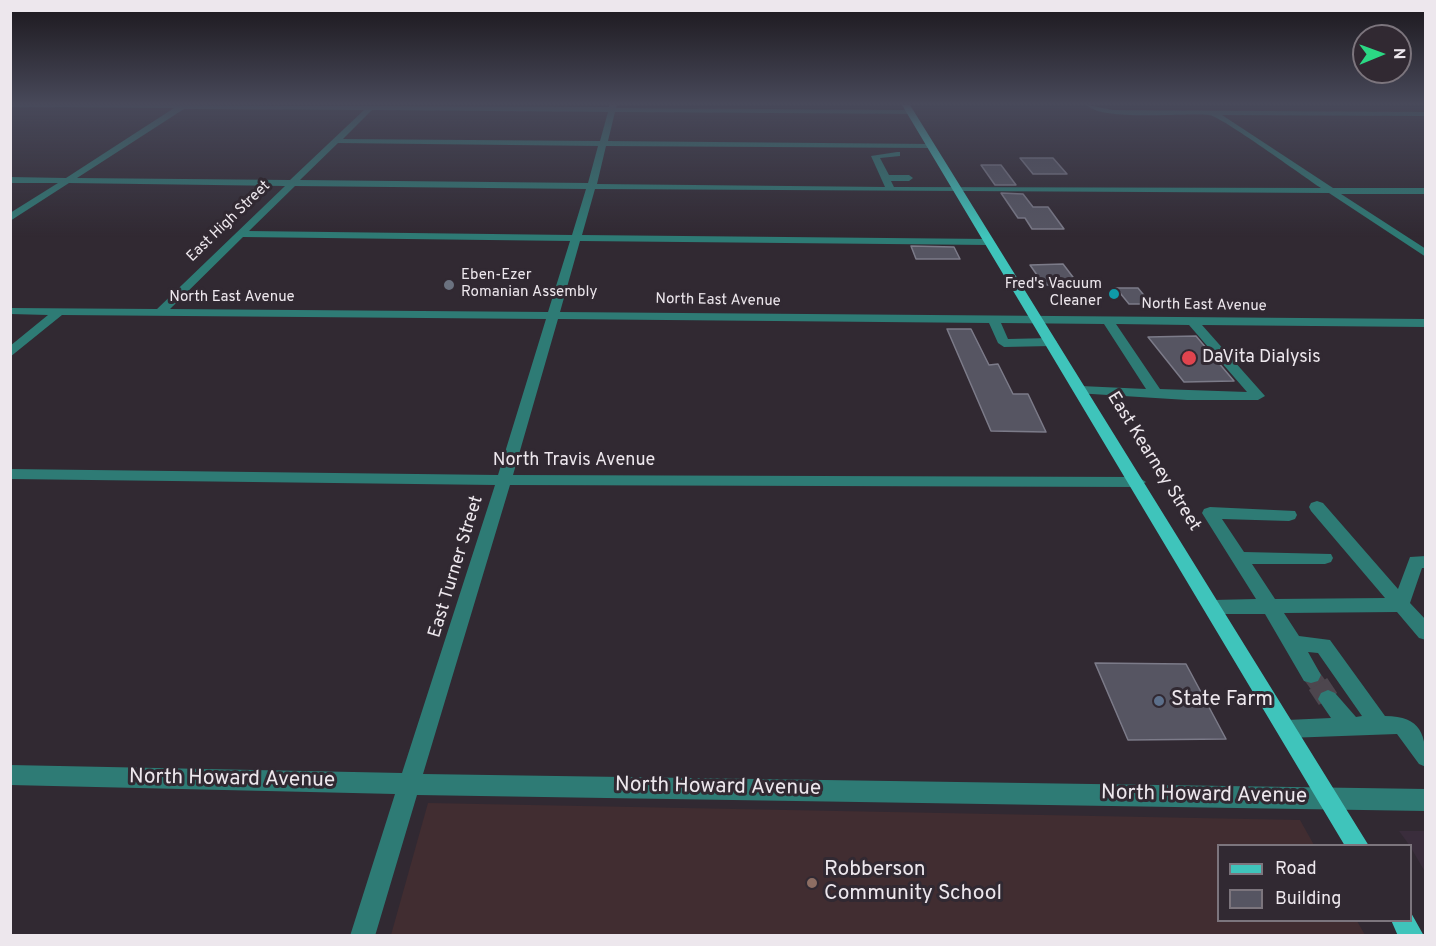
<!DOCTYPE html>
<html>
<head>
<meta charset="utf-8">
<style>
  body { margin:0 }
  #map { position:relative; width:1436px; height:946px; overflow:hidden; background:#312932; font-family:Overpass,sans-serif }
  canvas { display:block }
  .frame { position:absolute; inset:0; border:12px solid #ede7ed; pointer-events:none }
  .legend { position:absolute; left:1217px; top:844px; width:195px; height:78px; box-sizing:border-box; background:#312932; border:2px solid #7c757d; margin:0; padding:8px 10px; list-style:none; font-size:18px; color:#ede7ed }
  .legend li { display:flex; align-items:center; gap:12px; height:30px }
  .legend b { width:30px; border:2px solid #7c757d }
  .north { position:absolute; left:1352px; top:24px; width:60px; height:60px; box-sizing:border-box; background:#312932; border:2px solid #7c757d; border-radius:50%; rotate:89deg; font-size:16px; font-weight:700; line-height:24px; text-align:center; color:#ede7ed }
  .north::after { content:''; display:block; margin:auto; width:21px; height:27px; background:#2bd884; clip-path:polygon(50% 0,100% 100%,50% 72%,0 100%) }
</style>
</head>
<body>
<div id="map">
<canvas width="1436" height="946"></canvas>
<div class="frame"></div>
<ul class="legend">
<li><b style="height:8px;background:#3fc4bb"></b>Road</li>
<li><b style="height:16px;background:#565562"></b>Building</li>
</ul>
<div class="north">N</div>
</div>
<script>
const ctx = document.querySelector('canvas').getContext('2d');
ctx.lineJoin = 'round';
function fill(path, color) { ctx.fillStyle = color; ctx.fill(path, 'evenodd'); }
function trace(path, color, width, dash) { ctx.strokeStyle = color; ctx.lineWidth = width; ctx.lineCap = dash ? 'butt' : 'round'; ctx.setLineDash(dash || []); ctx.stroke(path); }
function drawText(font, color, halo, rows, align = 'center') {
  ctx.font = font + ' Overpass,sans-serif'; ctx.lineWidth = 6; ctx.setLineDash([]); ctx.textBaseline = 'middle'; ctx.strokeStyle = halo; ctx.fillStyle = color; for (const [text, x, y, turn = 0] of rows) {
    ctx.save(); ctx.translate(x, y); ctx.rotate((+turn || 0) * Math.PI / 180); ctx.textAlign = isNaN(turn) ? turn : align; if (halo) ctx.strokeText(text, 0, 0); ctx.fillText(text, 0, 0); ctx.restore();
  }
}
fill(new Path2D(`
  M1399 831H1425V872L1410 846Z`), '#3a2d3c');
fill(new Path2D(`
  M428 803 1300 820 1314 845 1218 846V920L1357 921 1365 935H391Z`), '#412d31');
const building = new Path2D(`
  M1020 158H1053L1067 174H1033Z
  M981 165H1001L1016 185H995Z
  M1001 193 1023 194 1033 207H1048L1064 229H1032L1025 218H1018Z
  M911 246 954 247 960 259H916Z
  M1063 264 1079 285H1044L1030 265Z
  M1116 288H1138L1151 304H1129Z
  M947 329H971L989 365 998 364 1013 394H1028L1046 432 991 431Z
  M1196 336 1234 381 1184 382 1148 337Z
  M1095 663 1186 664 1226 739 1128 740Z`);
fill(building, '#565562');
trace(building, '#7c7b89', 1.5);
trace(new Path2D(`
  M1311 675 1319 686`), '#4d464e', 17, [17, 8]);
trace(new Path2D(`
  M1318 684 1328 699`), '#4d464e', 22, [22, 11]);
fill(new Path2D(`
  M10 105 609 107V105H617L616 108 911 110 914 114 615 112 608 141 931 144 935 146 931 148 606 146 597 184 885 187 871 156 897 152H900V156L880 158 889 175H909L913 178 909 181H891L894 187 1321 188C1304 177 1221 116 1209 115 1184 112 1102 122 1087 105L1113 110 1426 112V116L1222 115 1333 188H1426V194H1341L1426 249V257L1329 193 595 189 582 235 989 239 994 242 989 245 580 241 560 312 1426 319V327L1202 325 1265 396 1258 400H1187L1076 393 1074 390 1076 387 1081 386 1146 389 1104 324 1001 323 1008 339 1051 338 1057 342 1051 346 1004 347 998 343 989 323 558 319 513 475 1138 477 1146 482 1138 487 510 485 423 774 1426 789V811L417 795 375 936H350L395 794 10 785V765L402 773 495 485 10 479V469L498 475 546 319 62 315 10 357V346L48 315 10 314V308L157 309 285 186 69 183 10 221V213L58 183H10V177L66 178 174 108 10 107ZM184 109 364 110 290 180 77 178ZM372 110 608 112 600 141 343 139ZM338 143 598 146 588 183 300 180ZM295 186 586 189 572 235 249 231ZM243 237 570 241 548 312 170 309ZM1116 324 1189 325 1247 392 1160 389Z
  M1317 501 1323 503 1398 589 1410 557 1426 556V568H1422L1410 603 1426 620V640L1419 638 1397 612 1284 613 1299 636 1330 640 1385 716C1422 716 1426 735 1426 767L1419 764 1397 734 1287 738 1280 736 1277 729 1280 722 1287 720 1331 718 1318 699 1321 693 1328 690 1335 693 1356 717 1362 716 1318 653 1308 652 1321 675 1318 681 1311 683 1304 681 1265 614H1213L1207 612 1204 607 1207 602 1213 600 1256 599 1202 513 1204 509 1210 507 1295 511 1297 515 1295 519 1289 521 1222 519 1244 552 1331 554 1333 558 1331 562 1325 564H1252L1275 599 1385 598 1311 511 1309 507 1311 503Z`), '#2e7b75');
fill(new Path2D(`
  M902 105H910L1369 846H1345Z
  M1410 911 1424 936H1398L1391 920H1410Z`), '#3fc4bb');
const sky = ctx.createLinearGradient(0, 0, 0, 237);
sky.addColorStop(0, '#1b171c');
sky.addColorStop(0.44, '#48495a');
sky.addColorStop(1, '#48495a00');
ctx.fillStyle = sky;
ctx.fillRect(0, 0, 1436, 237);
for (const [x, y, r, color] of [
  [449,285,6,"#6b7280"],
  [1114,294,6,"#0f9aa8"],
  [1189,358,8,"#e0444e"],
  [1159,701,6,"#5c6f8a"],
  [812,883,6,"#8d6e63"]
]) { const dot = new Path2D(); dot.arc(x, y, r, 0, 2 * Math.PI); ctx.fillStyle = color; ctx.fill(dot); trace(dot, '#312932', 2); }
drawText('15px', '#ede7ed', '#312932', [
  ["East High Street",229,222,-44],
  ["North East Avenue",232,298],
  ["North East Avenue",718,301,1],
  ["North East Avenue",1204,306,1]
]);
drawText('15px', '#ede7ed', '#312932', [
  ["Eben-Ezer",461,276],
  ["Romanian Assembly",461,293],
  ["Fred's Vacuum",1102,285,"right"],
  ["Cleaner",1102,302,"right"]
], 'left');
drawText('18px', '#ede7ed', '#312932', [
  ["DaVita Dialysis",1202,358]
], 'left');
drawText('18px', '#ede7ed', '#312932', [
  ["North Travis Avenue",574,461],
  ["East Kearney Street",1153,462,58],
  ["East Turner Street",457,567,-73]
]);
drawText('21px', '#ede7ed', '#312932', [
  ["State Farm",1171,701],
  ["Robberson",824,871],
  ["Community School",824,895]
], 'left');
drawText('21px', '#ede7ed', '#312932', [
  ["North Howard Avenue",232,780,1],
  ["North Howard Avenue",718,788,1],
  ["North Howard Avenue",1204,796,1]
]);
</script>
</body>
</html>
